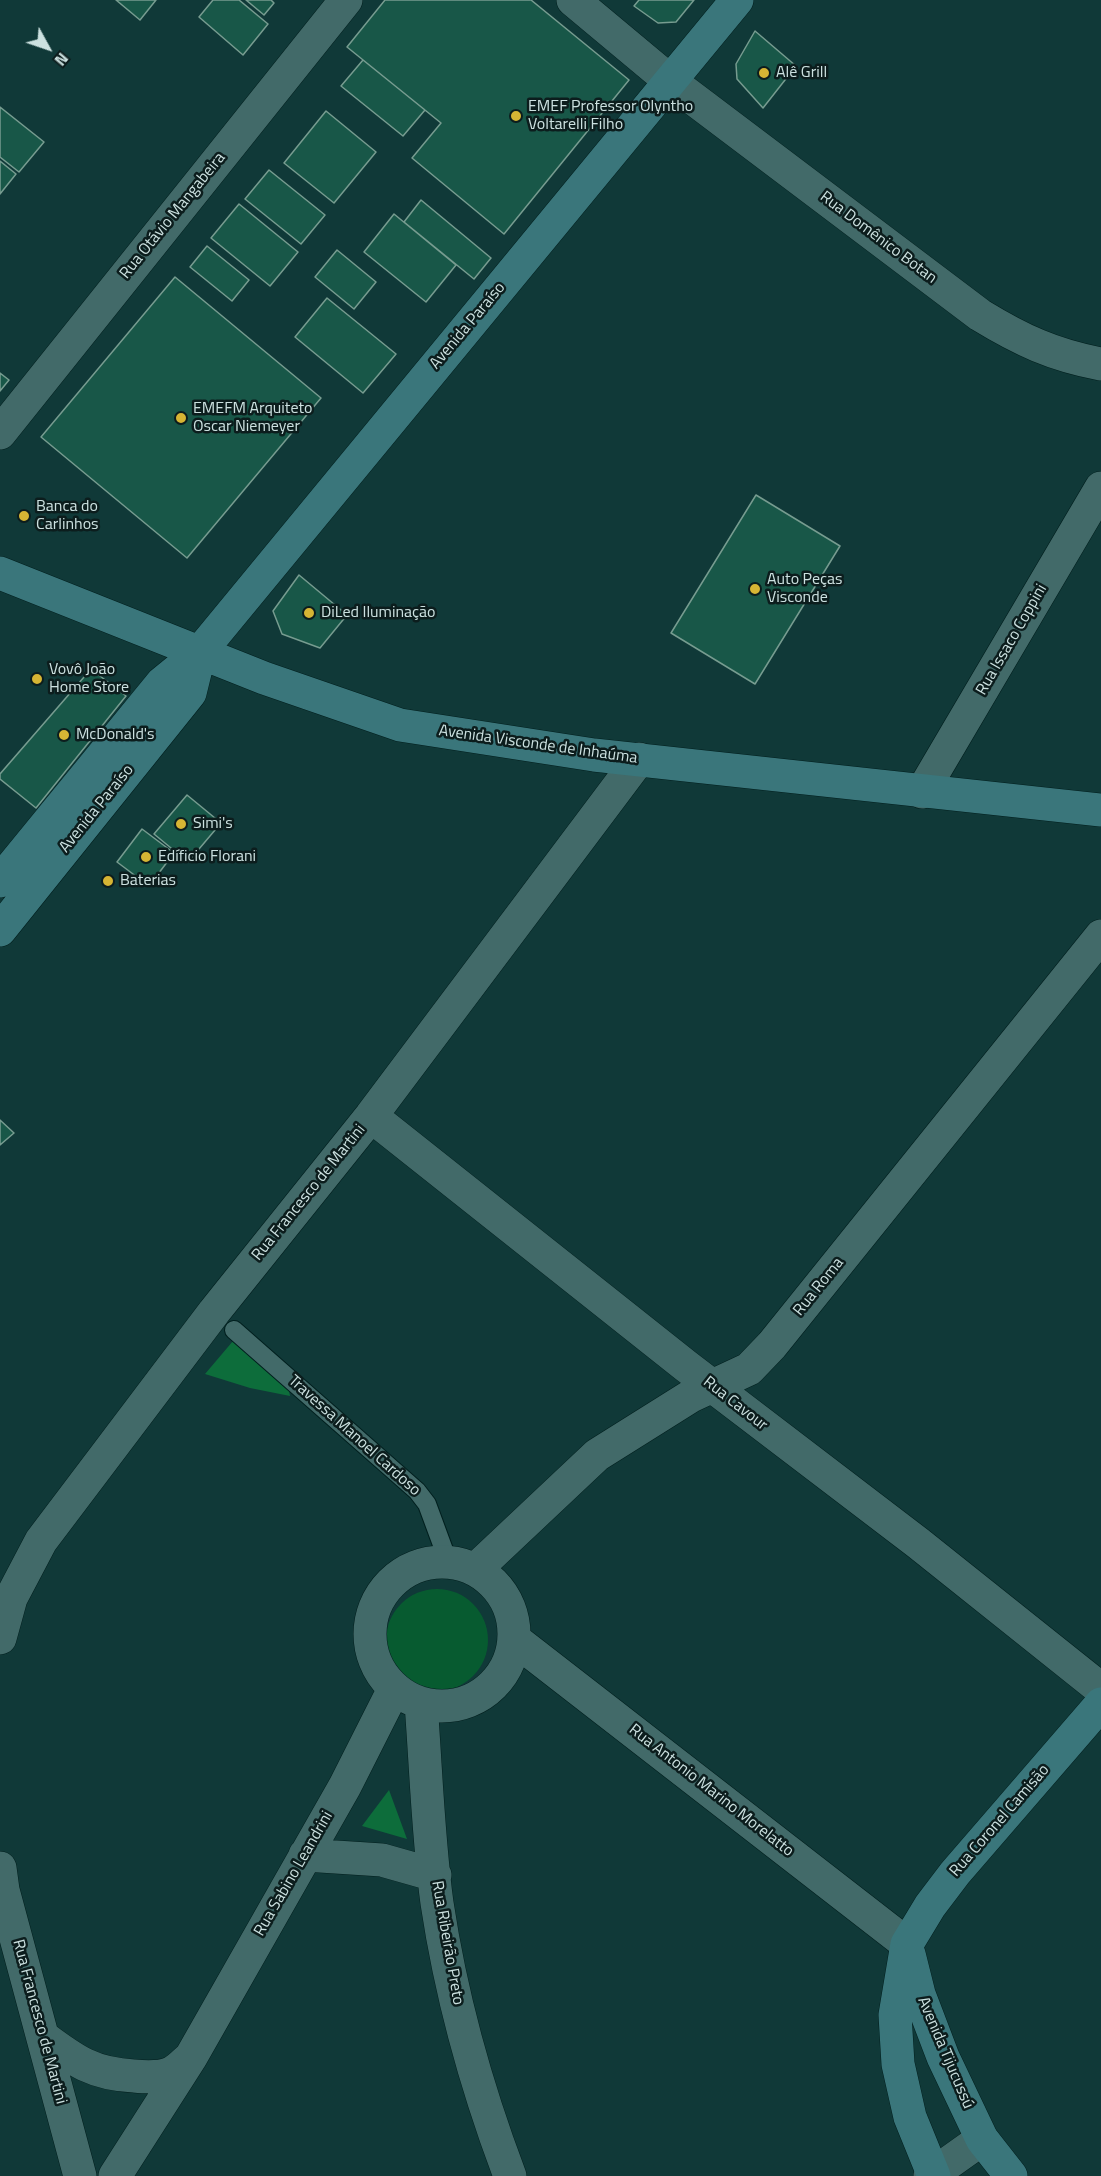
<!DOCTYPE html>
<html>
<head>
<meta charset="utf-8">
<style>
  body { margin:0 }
  #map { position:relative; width:1101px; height:2176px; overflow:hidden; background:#103938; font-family:"Titillium Web",sans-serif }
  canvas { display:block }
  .north { position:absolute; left:18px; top:18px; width:60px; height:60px; -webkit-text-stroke:4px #0c1d1d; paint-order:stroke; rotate:130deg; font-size:16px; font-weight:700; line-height:24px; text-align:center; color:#cce1e0 }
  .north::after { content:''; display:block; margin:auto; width:21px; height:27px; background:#cce1e0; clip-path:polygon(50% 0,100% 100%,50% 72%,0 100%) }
</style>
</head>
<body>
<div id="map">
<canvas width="1101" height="2176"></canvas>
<div class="north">N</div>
</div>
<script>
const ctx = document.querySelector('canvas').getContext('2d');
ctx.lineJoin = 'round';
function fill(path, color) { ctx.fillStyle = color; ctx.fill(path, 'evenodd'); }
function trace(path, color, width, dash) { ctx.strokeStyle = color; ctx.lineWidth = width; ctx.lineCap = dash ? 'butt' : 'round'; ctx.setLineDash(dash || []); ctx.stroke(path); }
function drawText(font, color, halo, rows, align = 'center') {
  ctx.font = font + ' "Titillium Web",sans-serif'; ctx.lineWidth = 5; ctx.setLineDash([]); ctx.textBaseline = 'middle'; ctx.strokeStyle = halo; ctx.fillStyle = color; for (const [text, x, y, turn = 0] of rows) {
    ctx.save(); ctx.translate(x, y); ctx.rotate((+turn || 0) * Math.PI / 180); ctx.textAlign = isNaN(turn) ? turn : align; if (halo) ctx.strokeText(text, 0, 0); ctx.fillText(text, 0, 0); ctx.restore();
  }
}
fill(new Path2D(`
  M386 1640a51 51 0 1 1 102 0a51 51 0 1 1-102 0Z`), '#075b30');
fill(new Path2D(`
  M233 1341 288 1386 290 1396 250 1388 205 1374Z
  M389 1790 407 1839 362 1826Z`), '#0d6d3b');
const building = new Path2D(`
  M116 0H156L140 20Z
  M213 0H239L268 24 243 55 199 17Z
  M246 0H271L274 3 264 15Z
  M385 0H531L629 80 504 234 412 158 441 123 347 47Z
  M639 0H694L676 22 658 23 634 6Z
  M755 31 796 66 763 108 737 79 736 64Z
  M363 60 425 110 403 136 341 86Z
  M0 107 44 142 19 172 0 157Z
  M326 111 376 152 334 203 284 163Z
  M0 161 16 174 0 194Z
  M269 170 325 215 301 244 245 199Z
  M421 200 491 258 474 279 404 222Z
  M239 204 298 252 270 286 211 238Z
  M394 214 456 265 426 302 364 252Z
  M207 246 249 280 232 301 190 267Z
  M337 250 376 282 354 309 315 277Z
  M175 277 321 398 187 558 41 437Z
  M327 298 396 354 363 393 295 337Z
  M0 373 9 380 0 391Z
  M756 495 840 546 755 684 671 633Z
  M299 575 347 615 320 648 282 634 273 611Z
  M91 669 126 696 36 808 0 779V774Z
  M187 795 221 823 188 862 154 834Z
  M142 829 174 853 149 886 117 862Z
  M0 1120 14 1133 0 1145Z`);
fill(building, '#185748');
trace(building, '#779c90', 1.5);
const lane = new Path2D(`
  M234 1330 417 1491 427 1504 448 1561`);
const street = new Path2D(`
  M573 0 670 81 980 315C1021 340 1053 355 1101 364
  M0 433 346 0
  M922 792 1101 488
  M371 1116 686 1366 918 1543 1101 1689
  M370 1634a72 72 0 1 1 144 0a72 72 0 1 1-144 0Z
  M476 1569 597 1455 691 1396 749 1369 772 1345 1101 936
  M0 1638 11 1598 41 1541 214 1312 371 1116 639 759
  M514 1639 907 1944
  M421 1703C426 1769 428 1837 437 1903 451 1996 477 2089 510 2176
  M305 1855 382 1860 435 1875
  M0 1868 3 1890 80 2176
  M43 2037C75 2061 93 2074 134 2076 146 2077 160 2078 171 2073 178 2070 184 2063 190 2058
  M115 2176 191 2057 345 1786 394 1689
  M930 2176 982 2139`);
const secondary = new Path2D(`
  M0 573 264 678 400 725 594 755 1101 810
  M0 881 162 683 200 652 737 0
  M0 930 190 693 200 652
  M909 1954 919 1994 943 2057 982 2139 1011 2176
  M934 2176 910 2117 898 2064 895 2015 907 1944 930 1906 955 1873 1101 1704`);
trace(lane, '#011f1e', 20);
trace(street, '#011f1e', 34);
trace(secondary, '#011f1e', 34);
trace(lane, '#426a69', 18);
trace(street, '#426a69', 33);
trace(secondary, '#3a767b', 33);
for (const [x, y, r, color] of [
  [764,73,6,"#d6b534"],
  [516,116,6,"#d6b534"],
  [181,418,6,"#d6b534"],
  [24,516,6,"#d6b534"],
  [755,589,6,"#d6b534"],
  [309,613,6,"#d6b534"],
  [37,679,6,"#d6b534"],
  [64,735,6,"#d6b534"],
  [181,824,6,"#d6b534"],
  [146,857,6,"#d6b534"],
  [108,881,6,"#d6b534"]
]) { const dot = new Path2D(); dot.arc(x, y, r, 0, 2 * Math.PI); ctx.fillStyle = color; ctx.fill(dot); trace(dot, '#0c1d1d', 2); }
drawText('16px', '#cce1e0', '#0c1d1d', [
  ["Alê Grill",776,73],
  ["EMEF Professor Olyntho",528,107],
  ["Voltarelli Filho",528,125],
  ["EMEFM Arquiteto",193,409],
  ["Oscar Niemeyer",193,427],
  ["Banca do",36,507],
  ["Carlinhos",36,525],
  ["Auto Peças",767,580],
  ["Visconde",767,598],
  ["DiLed Iluminação",321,613],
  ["Vovô João",49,670],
  ["Home Store",49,688],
  ["McDonald's",76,735],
  ["Simi's",193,824],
  ["Edíficio Florani",158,857],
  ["Baterias",120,881]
], 'left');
drawText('16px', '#cce1e0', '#0c1d1d', [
  ["Rua Otávio Mangabeira",173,216,-51],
  ["Rua Domênico Botan",878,238,37],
  ["Avenida Paraíso",468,326,-50],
  ["Rua Issaco Coppini",1012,640,-60],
  ["Avenida Visconde de Inhaúma",538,745,8],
  ["Avenida Paraíso",97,809,-51],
  ["Rua Francesco de Martini",309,1193,-51],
  ["Rua Roma",819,1287,-51],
  ["Rua Cavour",735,1404,38],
  ["Travessa Manoel Cardoso",354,1436,42],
  ["Rua Antonio Marino Morelatto",711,1791,38],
  ["Rua Coronel Camisão",1000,1821,-49],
  ["Rua Sabino Leandrini",294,1874,-60],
  ["Rua Ribeirão Preto",447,1943,80],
  ["Rua Francesco de Martini",39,2022,75],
  ["Avenida Tijucussú",945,2053,67]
]);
</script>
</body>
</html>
